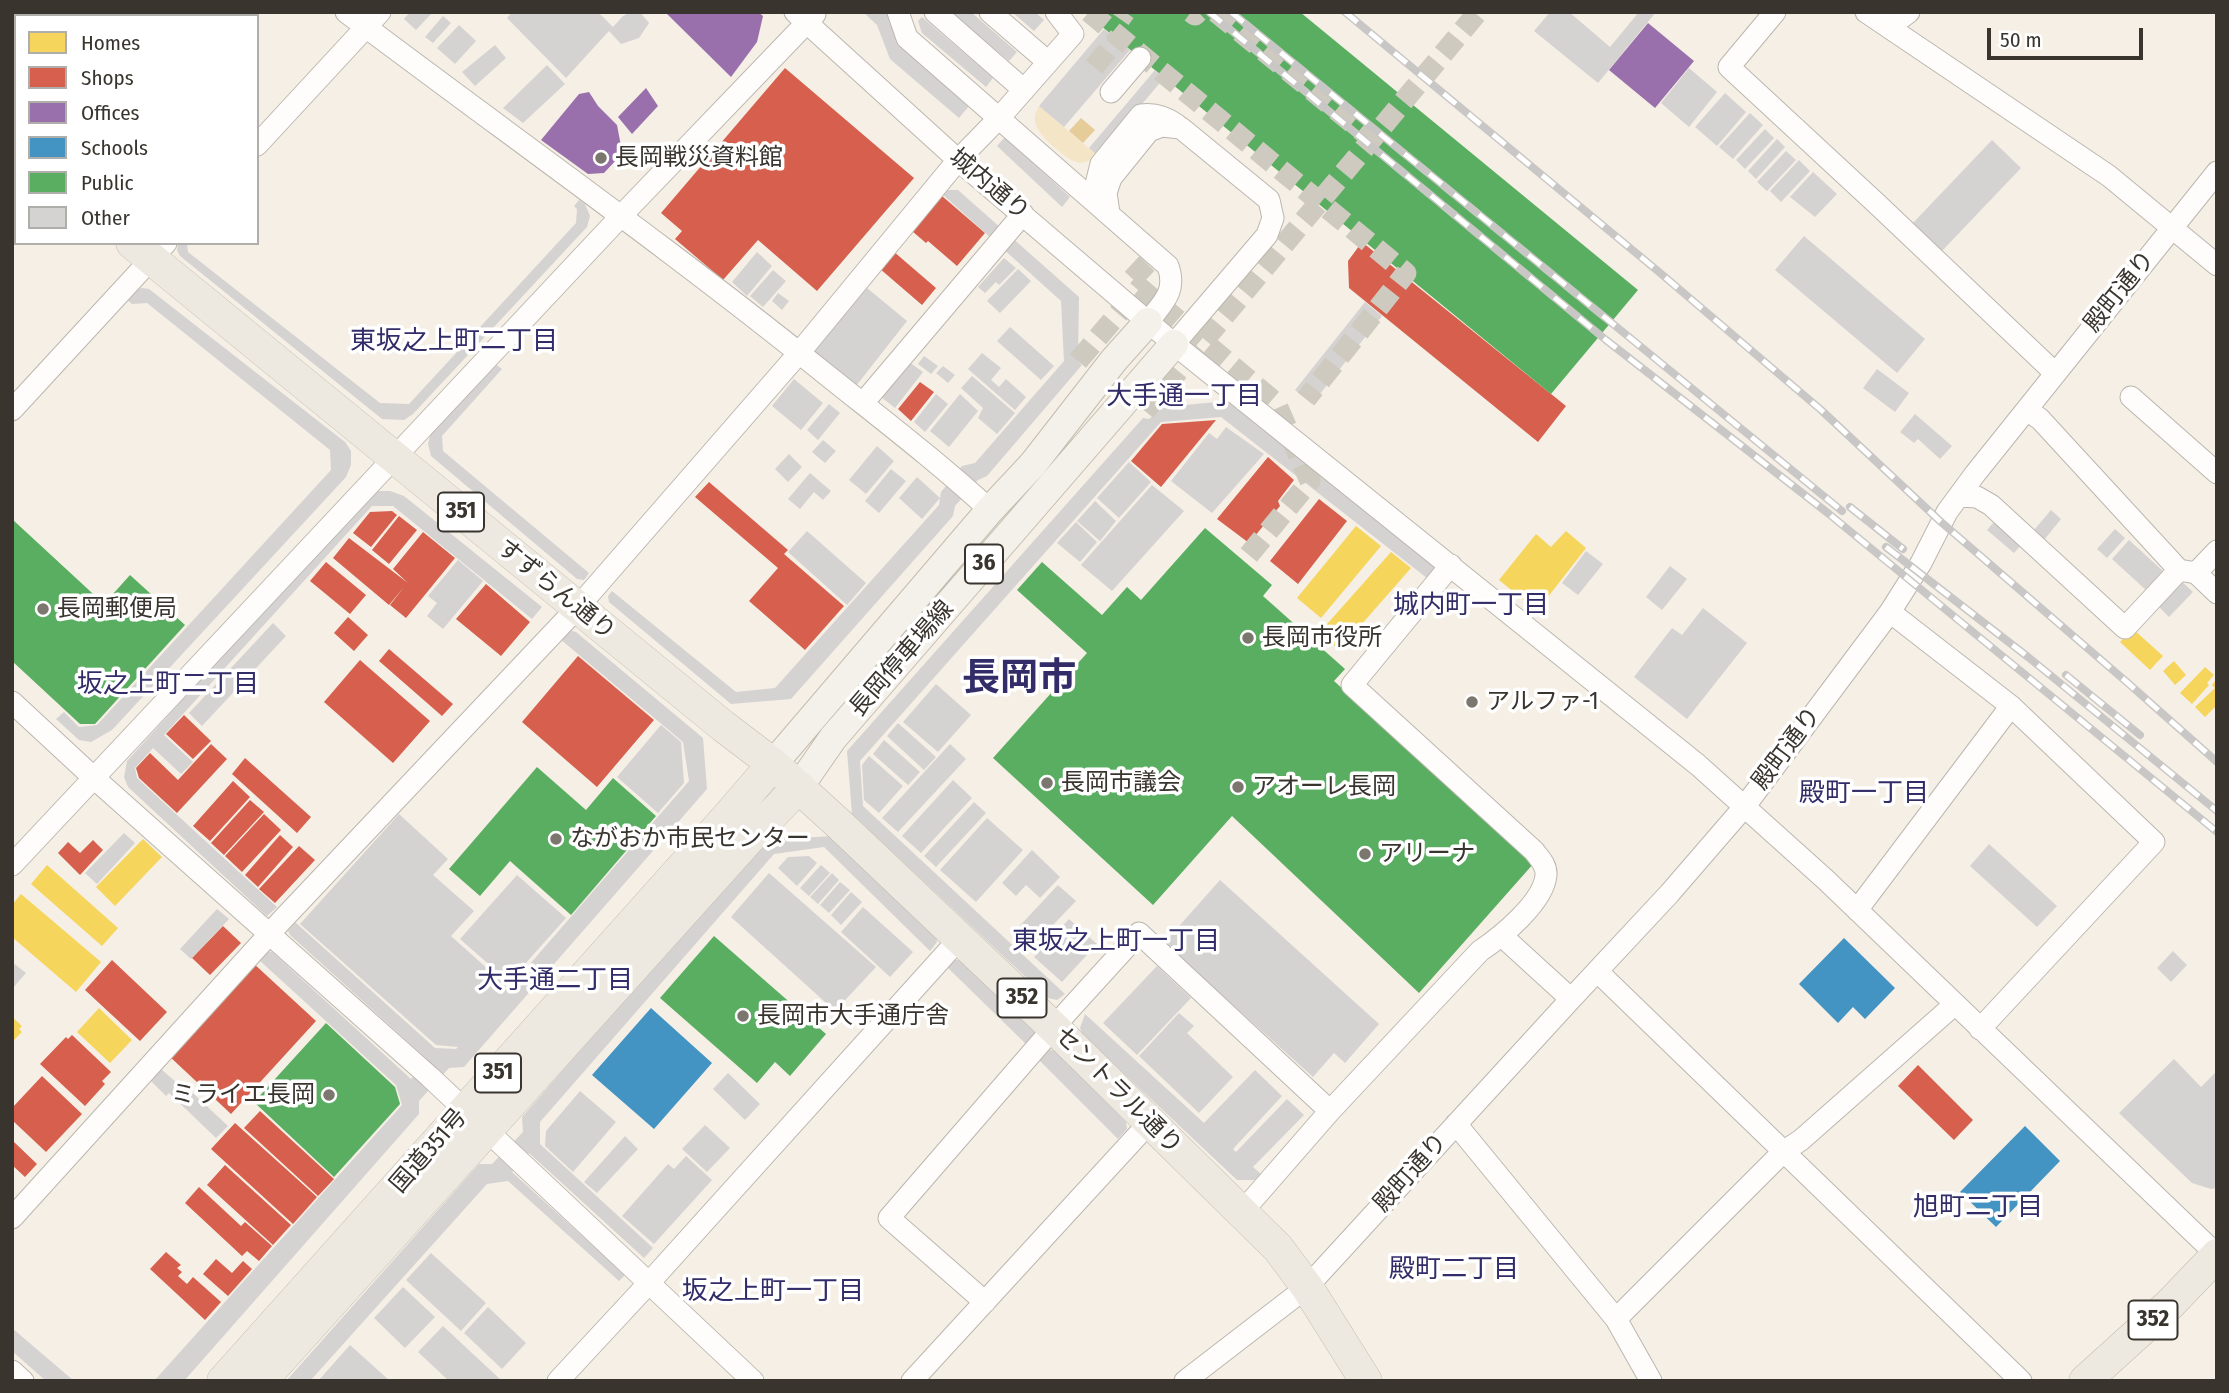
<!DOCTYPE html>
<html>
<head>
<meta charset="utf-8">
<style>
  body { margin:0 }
  #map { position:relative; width:2229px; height:1393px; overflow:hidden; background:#f5efe5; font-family:"Fira Sans Condensed",sans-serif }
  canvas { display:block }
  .frame { position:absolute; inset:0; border:14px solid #39352e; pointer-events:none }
  .legend { position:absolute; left:14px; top:14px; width:245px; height:231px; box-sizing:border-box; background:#fff; border:2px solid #b0aeab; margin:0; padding:9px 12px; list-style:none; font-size:21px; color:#39352e }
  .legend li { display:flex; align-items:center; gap:14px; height:35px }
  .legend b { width:35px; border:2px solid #b0aeab }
  .scale { position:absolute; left:1987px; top:28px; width:156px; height:32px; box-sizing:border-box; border:4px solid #39352e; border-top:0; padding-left:9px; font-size:21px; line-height:24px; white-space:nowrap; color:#39352e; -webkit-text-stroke:5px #fff; paint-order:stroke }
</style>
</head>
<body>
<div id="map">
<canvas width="2229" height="1393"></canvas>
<div class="frame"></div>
<ul class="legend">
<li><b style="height:19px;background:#f6d55c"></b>Homes</li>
<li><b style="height:19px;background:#d6604d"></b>Shops</li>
<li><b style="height:19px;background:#9970ab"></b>Offices</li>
<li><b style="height:19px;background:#4393c3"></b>Schools</li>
<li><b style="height:19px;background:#5aae61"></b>Public</li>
<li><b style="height:19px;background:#d5d2d2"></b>Other</li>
</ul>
<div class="scale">50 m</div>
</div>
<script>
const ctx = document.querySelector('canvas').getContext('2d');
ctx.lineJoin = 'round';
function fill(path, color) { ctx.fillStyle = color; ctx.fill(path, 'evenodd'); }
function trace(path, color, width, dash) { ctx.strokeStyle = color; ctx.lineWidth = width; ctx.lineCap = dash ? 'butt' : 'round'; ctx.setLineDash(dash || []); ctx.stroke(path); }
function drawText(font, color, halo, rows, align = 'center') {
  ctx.font = font + ' "Fira Sans Condensed","Noto Sans JP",sans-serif'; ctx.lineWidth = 7; ctx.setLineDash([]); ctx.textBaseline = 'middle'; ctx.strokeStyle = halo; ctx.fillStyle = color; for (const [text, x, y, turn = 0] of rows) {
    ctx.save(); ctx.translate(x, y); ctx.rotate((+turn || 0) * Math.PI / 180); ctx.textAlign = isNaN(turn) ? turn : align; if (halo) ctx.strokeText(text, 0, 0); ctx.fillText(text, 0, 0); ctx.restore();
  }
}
fill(new Path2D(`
  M1039 106 1098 156C1091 160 1086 164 1077 162 1068 160 1061 152 1054 147 1041 135 1028 123 1039 106Z`), '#f5e5c7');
fill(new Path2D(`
  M1081 118 1095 130 1083 143 1069 131Z`), '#e5cc99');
fill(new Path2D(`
  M1356 526 1381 546 1321 618 1297 598Z
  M1566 531 1586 548 1537 611 1499 580 1536 534 1551 547Z
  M1391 552 1411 568 1339 650 1320 632Z
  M2133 629 2163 656 2150 670 2120 642Z
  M2174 661 2186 675 2175 685 2163 671Z
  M2205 667 2214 675 2207 683 2209 685 2192 704 2180 693Z
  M2215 681 2217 683V705L2205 717 2195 707 2215 688 2212 685Z
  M143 839 162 857 115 906 96 887Z
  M47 865 118 928 102 946 31 884Z
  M21 894 101 962 76 992 12 937V905Z
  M99 1008 132 1040 110 1063 77 1032Z
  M12 1017 22 1026 19 1029 22 1032 12 1042Z`), '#f6d55c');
fill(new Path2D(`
  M785 68 914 178 817 291 758 240 723 280 675 239 682 231 661 213Z
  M942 196 985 233 957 266 928 241 926 243 912 231Z
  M1362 242 1566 406 1538 442 1349 288 1348 261Z
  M893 251 936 288 922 305 879 268Z
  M920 382 934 392 911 421 898 409Z
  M1216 420 1161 487 1131 461 1162 424Z
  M1268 457 1294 480 1278 501 1280 506 1249 543 1217 519Z
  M709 482 788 550 784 554 844 606 805 650 749 601 778 568 695 497Z
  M1319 499 1347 521 1298 584 1270 561Z
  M392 511 397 515 371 547 353 533 370 512Z
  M399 516 417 530 389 564 372 550Z
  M423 532 455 558 406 618 390 605 404 587 389 605 333 558 349 538 408 583 393 569Z
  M326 562 366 595 350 614 310 581Z
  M486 584 530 622 501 656 456 619Z
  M348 617 368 635 354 651 334 633Z
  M389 649 453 704 442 716 379 661Z
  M578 656 654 720 597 787 522 722Z
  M360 660 430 721 393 763 324 702Z
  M184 715 211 741 193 759 166 734Z
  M211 744 227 759 177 813 139 778 136 768 150 753 178 780Z
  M245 758 311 817 297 833 232 774Z
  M233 781 250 797 210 841 193 826Z
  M250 800 264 812 224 855 211 843Z
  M264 814 281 830 242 872 225 856Z
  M280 835 293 847 258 887 245 875Z
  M93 840 103 850 80 875 58 853 68 842 80 853Z
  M299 846 315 860 275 903 259 889Z
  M223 926 241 943 210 975 192 958Z
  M112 960 167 1012 140 1041 85 990Z
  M253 963 316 1021 231 1114 168 1055Z
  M72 1035 111 1072 102 1081 105 1084 85 1106 40 1064 66 1037 68 1039Z
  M1918 1065 1973 1120 1954 1140 1898 1086Z
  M42 1076 82 1114 46 1152 12 1120V1108Z
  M260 1111 334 1179 318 1196 244 1128Z
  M235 1123 317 1197 293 1224 211 1149Z
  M14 1142 37 1164 25 1177 12 1165Z
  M225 1165 291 1225 273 1245 207 1185Z
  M199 1187 241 1226 245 1222 272 1246 259 1261 247 1251 242 1256 185 1203Z
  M166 1252 181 1265 177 1268 182 1272 178 1276 187 1284 193 1277 221 1302 205 1320 150 1269Z
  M216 1259 232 1273 243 1261 252 1269 228 1296 203 1274Z`), '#d6604d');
fill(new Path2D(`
  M665 12H758L763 16 757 42 731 77Z
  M1648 23 1694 61 1655 108 1609 70Z
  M646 88 658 106 632 134 618 117Z
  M589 92 598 106 617 125 621 146 618 158 604 173 588 174 541 140 579 94Z`), '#9970ab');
fill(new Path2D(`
  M1844 938 1895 988 1865 1019 1853 1007 1838 1023 1799 984Z
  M651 1008 712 1063 654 1129 592 1075Z
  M2025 1126 2060 1161 1996 1227 1960 1192Z`), '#4393c3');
fill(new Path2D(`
  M1084 12H1300L1638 290 1551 394Z
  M12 519 104 604 130 575 185 625 95 724H80L12 661Z
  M1205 528 1272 585 1263 596 1345 669 1334 681 1534 863 1419 993 1232 816 1153 905 993 758 1087 653 1017 590 1042 562 1102 615 1127 587 1141 600Z
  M537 767 586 810 613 778 656 816 571 915 510 861 480 896 449 869Z
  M714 936 826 1034 790 1076 775 1062 757 1083 660 998Z
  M326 1023 395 1087 400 1104 334 1177 254 1102Z`), '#5aae61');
fill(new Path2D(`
  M410 12H433L416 30 404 19Z
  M512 12H598L613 27 623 16 631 12H640L649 23 639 38 621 44 609 31 566 78 507 18Z
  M863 12H887L890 15 904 50 969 106 959 118 890 59 877 25Z
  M951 12H971L1017 52 1009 61Z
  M1012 12H1035L1044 20 1034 31Z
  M1550 12H1569L1610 47 1639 12H1656L1598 83 1534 31Z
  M443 16 451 23 433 43 425 37Z
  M922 17 993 78 986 87 922 33 918 21Z
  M459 25 476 41 455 64 437 48Z
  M1104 29 1130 50 1064 127 1039 106Z
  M495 45 506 58 475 86 462 72Z
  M547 65 565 84 523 123 503 108Z
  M1689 68 1717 92 1689 127 1661 103Z
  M1155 70 1164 78 1098 156 1089 148Z
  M1725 93 1746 112 1717 146 1695 127Z
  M1750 113 1763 125 1733 159 1719 147Z
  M1765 129 1774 138 1745 169 1736 160Z
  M1005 137 1070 197 1062 207 997 146Z
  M1777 139 1785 147 1756 179 1748 171Z
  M1992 140 2021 168 1941 252 1912 224Z
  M1786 151 1796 160 1767 191 1757 182Z
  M1799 160 1810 171 1781 202 1770 191Z
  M1813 172 1837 194 1815 217 1790 197Z
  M943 190H958L1079 297 1078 361 1082 365 987 476 978 480 955 506 953 516 791 699 731 704 609 602 608 596 612 591 736 692 775 688 939 505 940 498 922 519 899 498 917 477 940 498 941 492 962 466 975 463 1064 361 1061 301 941 193Z
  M579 200 585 204 590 216 587 227 413 414 404 420 382 419 180 256 177 250 178 243H187L188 252 380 403 409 404 576 223 577 209 574 206Z
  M1804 236 1925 339 1897 373 1775 270Z
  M757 252 772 266 747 296 732 282Z
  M1004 258 1016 268 999 285 996 282 985 293 978 287Z
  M1018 269 1031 281 1000 313 987 301Z
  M773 270 786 281 763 307 750 296Z
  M142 288 149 289 345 442 351 451V465L346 477 112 730 91 742 79 740 56 719 64 712 79 727 97 725 331 470 330 450 147 303 132 304 126 299 134 290Z
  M867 288 907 321 856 386 814 352Z
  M778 293 789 301 782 310 772 301Z
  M1365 302 1382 316 1312 404 1295 390Z
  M1010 327 1054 366 1041 380 997 341Z
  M982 353 1001 368 991 380 999 387 1006 379 1026 397 1015 410 968 369Z
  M924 356 938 366 931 374 918 364Z
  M909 362 923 372 895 408 881 397Z
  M494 363 502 369 442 436 443 451 589 573 584 580 577 579 431 456 428 444 431 431Z
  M943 366 955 375 948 383 936 373Z
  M1877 369 1909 393 1895 412 1863 388Z
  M972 376 1015 413 997 434 978 418 983 408 961 388Z
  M794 379 823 403 801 430 772 406Z
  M936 394 948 404 925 432 914 422Z
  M960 394 978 411 949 447 930 431Z
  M1227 401 1442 571 1432 582 1221 417 1161 422 860 761 863 806 1065 994 1057 1000 1048 998 852 814 847 751 1143 418 1149 419 1163 407Z
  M829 404 840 413 818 440 807 430Z
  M1915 414 1952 446 1940 459 1918 439 1914 443 1900 432Z
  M1226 427 1264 454 1212 513 1171 481 1209 433 1217 439Z
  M823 440 836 451 825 463 812 452Z
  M877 446 894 461 866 494 849 480Z
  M789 454 802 467 788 482 775 469Z
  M1129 462 1151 482 1119 518 1097 498Z
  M891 469 906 481 879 513 865 501Z
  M810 473 831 491 823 500 814 492 800 509 788 499Z
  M1152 485 1184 511 1112 591 1081 565Z
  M376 491H390L404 496 542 607 532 619 393 506H372L164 735 193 762 181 774 153 748 135 768 137 778 277 907 267 916 128 787 124 777 127 761 367 496Z
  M1095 501 1116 521 1100 541 1077 521Z
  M2051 510 2061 519 2040 545 2029 536Z
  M1076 522 1097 542 1080 562 1057 543Z
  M1994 522 2021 545 2014 553 1987 530Z
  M2115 529 2125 538 2107 558 2097 549Z
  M807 531 866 583 847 605 788 552Z
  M2129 540 2163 571 2146 590 2112 559Z
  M1586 551 1603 564 1578 595 1562 583Z
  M458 560 483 581 443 629 427 616 437 603 428 596Z
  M1670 566 1687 579 1662 610 1646 597Z
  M2179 579 2193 592 2169 617 2156 604Z
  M1703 608 1747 643 1687 719 1634 677 1672 628 1682 635Z
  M273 623 286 636 202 726 189 713Z
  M568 630 576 632 703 738 707 789 464 1067 449 1068 419 1101V1114L184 1381H154L402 1105 396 1085 258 959 265 951 272 952 411 1079 428 1060 290 935 288 931 295 922 435 1048 456 1049 458 1047 436 1045 300 924 399 814 448 859 433 875 474 911 451 936 509 988 689 781 683 742 560 639Z
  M936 684 971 715 938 752 903 722Z
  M898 723 936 757 924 770 887 736Z
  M661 725 681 742 684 783 658 813 617 777Z
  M884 740 920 772 908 785 873 754Z
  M950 744 966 759 898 832 882 818Z
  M869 756 903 786 879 813 864 800 862 765Z
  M953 780 972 798 921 853 902 836Z
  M974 802 986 813 936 867 924 856Z
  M987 818 1023 850 976 902 940 870Z
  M124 833 135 843 97 884 85 873Z
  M833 836 936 936 937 942 930 951 824 847 774 854 540 1122V1144L653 1248 644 1258 529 1153 512 1172 625 1275 619 1281 508 1181 487 1184 310 1381H286L479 1164H492L523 1132 522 1117 764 840Z
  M1989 844 2057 906 2037 927 1970 866Z
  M1032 850 1060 877 1040 898 1026 885 1016 896 1002 883Z
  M809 856 817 863 797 886 778 868 788 857Z
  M821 865 830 873 809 896 800 888Z
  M769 873 876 967 835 1011 731 917Z
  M832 873 839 880 818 904 810 897Z
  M517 875 566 918 509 982 460 939Z
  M1220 880 1379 1024 1345 1063 1334 1053 1313 1077 1164 943Z
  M840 882 850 890 829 913 820 905Z
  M1058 885 1076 901 1029 950 1012 934Z
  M851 892 862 902 841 925 831 915Z
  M863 907 913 952 890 977 841 932Z
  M217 909 229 919 191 959 180 949Z
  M1069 919 1097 944 1062 982 1034 957Z
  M2173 951 2187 965 2171 982 2157 968Z
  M953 960H963L1036 1032V1040L1028 1046 947 967Z
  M12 962 26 973 12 989Z
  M1157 966 1191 998 1137 1055 1103 1023Z
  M1179 1013 1194 1026 1187 1033 1233 1077 1199 1113 1139 1056Z
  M1085 1014 1204 1123 1255 1070 1282 1096 1233 1149 1236 1152 1287 1099 1304 1115 1253 1167 1261 1174 1254 1180H1237L1083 1035 1080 1028Z
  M1047 1049 1055 1051 1126 1122 1127 1129 1118 1139 1036 1057Z
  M2174 1059 2201 1087 2217 1071V1188L2211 1189 2192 1183 2119 1113Z
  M161 1069 178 1084 180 1081 228 1126 216 1138 169 1093 166 1096 151 1081Z
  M728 1073 760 1104 745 1120 713 1089Z
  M580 1091 616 1122 573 1172 545 1146 546 1131Z
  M705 1125 730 1148 707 1172 682 1149Z
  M625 1136 638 1149 597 1193 584 1182Z
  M686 1156 712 1180 654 1244 622 1216 668 1164 674 1169Z
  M431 1253 486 1303 461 1331 406 1280Z
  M403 1287 435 1317 405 1348 374 1318Z
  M488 1307 526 1343 502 1369 464 1333Z
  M443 1326 502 1381H449L418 1352Z
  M12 1328 74 1381H46L12 1351Z
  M350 1345 390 1381H318Z`), '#d5d2d2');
trace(new Path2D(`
  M1089 12 1406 273 1306 399
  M1191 12 1195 15 1198 12
  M1216 12 1372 139
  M1120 19 1125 12
  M1094 67 1119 37
  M1132 264 1148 279 1140 288
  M1078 361 1140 288 1276 403 1310 481 1243 562
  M1145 411 1478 12`), '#cfcac0', 21, [21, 10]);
const minor = new Path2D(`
  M346 12C505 132 668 247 823 372 879 417 937 461 990 510
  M795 12 958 160 1174 344 1698 765 1826 880 2217 1255
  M898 12 907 38 1168 266C1177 292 1163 302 1148 322
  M935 12 1024 90
  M990 12 1048 62
  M1775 12 1729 67 1877 204 2055 373
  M1866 12 2109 176 2217 265
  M1889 27 1909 12
  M1111 92 1140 58
  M257 145 380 12
  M1100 196 1095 188 1101 164 1141 115C1155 113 1166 117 1177 125
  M1109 213 1106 193 1111 178 1149 131 1162 126 1181 128 1269 200 1273 218 1267 235 1174 344
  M2131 397 2217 473
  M863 403 1023 214
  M12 410 166 243
  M2027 410 2040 419 2179 570
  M1960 496 1977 497 1991 505 2125 628 2179 570 2196 573 2217 593
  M2196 573 2217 551
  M1890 612 2011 706 2154 842 1980 1029
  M12 702 94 778 430 1077 753 1381
  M12 865 621 216 815 14
  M1857 910 2011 706
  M1502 936 1571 999
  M1598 972 2021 1381
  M1456 1124 1616 1319 1651 1381
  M1242 1212 1330 1111 1480 951C1501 937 1544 902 1546 875 1547 865 1539 858 1534 851L1352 685 1451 565
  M12 1218 283 919 578 607 799 353 958 160 1000 117 1073 34 1056 12
  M985 1302 889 1218 1069 1010 1139 933 1330 1111
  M1616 1319 1783 1152 1801 1140 1954 1005
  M12 1371 23 1381
  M558 1381 648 1284 960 938
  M912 1381 1149 1123
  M1185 1381 1307 1287 1571 999 1669 894 1745 806 1890 612 1921 563 1947 512 1975 474 2217 172`);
const major = new Path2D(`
  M773 764 990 510 1033 464 1114 360 1148 322
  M799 787 833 738 1174 344`);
const highway = new Path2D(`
  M12 145 16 148
  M132 243 723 726 773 764 839 824 1054 1028 1278 1248 1307 1287 1366 1381
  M223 1381 731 813 773 764
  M261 1381 754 833 799 787
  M2085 1381 2170 1304 2217 1255`);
trace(minor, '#bbb7af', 23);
trace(major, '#c4bcaf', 30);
trace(highway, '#c4bcaf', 33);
trace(minor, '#fefdfb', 21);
trace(major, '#f4f1ea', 28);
trace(highway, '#eee9e0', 32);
const rail = new Path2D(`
  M1209 12 1606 340 1829 514 2217 832
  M1231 12 1842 511
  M1345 12 1659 272 1820 409 1941 522 2129 684 2217 762
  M1850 507 1903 549
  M1886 547 2028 657 2217 811
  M2066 675 2140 735`);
trace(rail, '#c9c7c5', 8);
trace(rail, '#fff', 5, [16]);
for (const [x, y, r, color] of [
  [601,158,7,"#7b766e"],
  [43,609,7,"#7b766e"],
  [1248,638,7,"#7b766e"],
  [1472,702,7,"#7b766e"],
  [1047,783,7,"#7b766e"],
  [1238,787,7,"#7b766e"],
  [556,839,7,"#7b766e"],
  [1365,854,7,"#7b766e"],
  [743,1016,7,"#7b766e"],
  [329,1095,7,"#7b766e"]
]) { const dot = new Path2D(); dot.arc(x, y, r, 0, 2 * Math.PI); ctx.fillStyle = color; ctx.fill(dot); trace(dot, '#fff', 2.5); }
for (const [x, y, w] of [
  [461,512,46],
  [984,564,38],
  [1022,998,49],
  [498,1073,46],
  [2153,1320,49]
]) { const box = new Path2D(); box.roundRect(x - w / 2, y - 19.5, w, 39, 5); ctx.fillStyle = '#fff'; ctx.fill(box); trace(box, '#39352e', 2); }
drawText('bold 23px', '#39352e', null, [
  ["351",461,512],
  ["36",984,564],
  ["352",1022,998],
  ["351",498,1073],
  ["352",2153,1320]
]);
drawText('24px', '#39352e', '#fff', [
  ["長岡戦災資料館",615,158],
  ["長岡郵便局",57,609],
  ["長岡市役所",1262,638],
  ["アルファ-1",1486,702],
  ["長岡市議会",1061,783],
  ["アオーレ長岡",1252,787],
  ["ながおか市民センター",570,839],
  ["アリーナ",1379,854],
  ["長岡市大手通庁舎",757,1016],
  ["ミライエ長岡",315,1095,"right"]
], 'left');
drawText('24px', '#39352e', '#fff', [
  ["城内通り",989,185,40],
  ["殿町通り",2120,292,-51],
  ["すずらん通り",556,590,39],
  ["長岡停車場線",902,659,-49],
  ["殿町通り",1787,749,-53],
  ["セントラル通り",1118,1091,45],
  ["国道351号",429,1151,-49],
  ["殿町通り",1411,1173,-48]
]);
drawText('26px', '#322d68', '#fff', [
  ["東坂之上町二丁目",454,342],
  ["大手通一丁目",1184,397],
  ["城内町一丁目",1471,606],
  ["坂之上町二丁目",168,685],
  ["殿町一丁目",1864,794],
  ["東坂之上町一丁目",1116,942],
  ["大手通二丁目",555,981],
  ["旭町二丁目",1978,1208],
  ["殿町二丁目",1454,1270],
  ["坂之上町一丁目",773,1292]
]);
drawText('bold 38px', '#322d68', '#fff', [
  ["長岡市",1019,679]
]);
</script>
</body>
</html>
